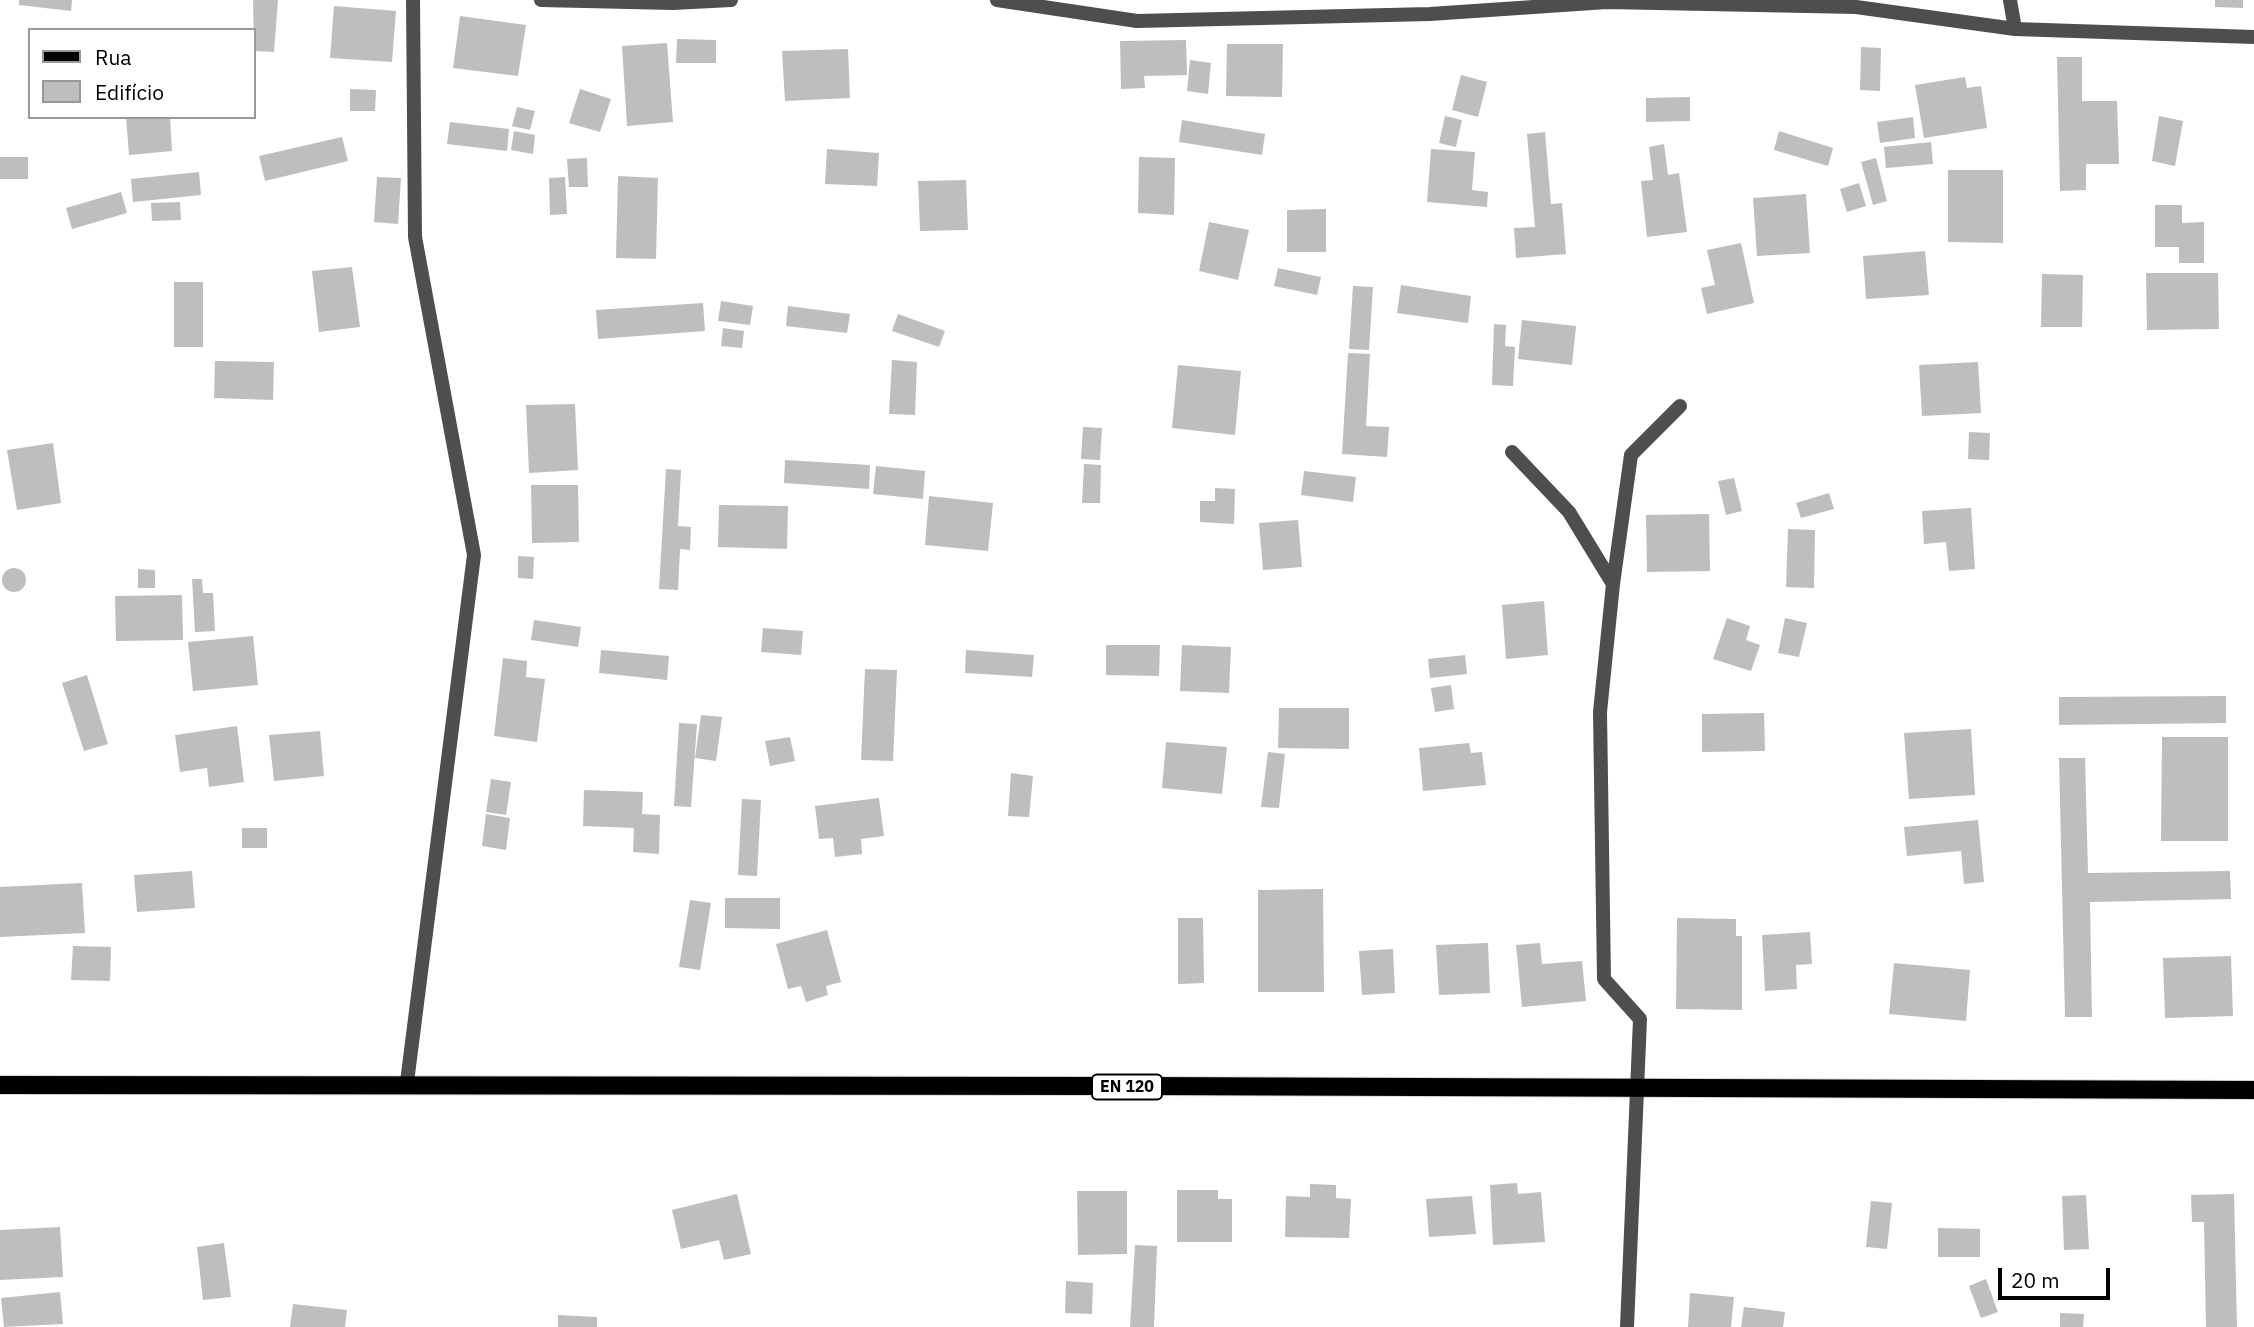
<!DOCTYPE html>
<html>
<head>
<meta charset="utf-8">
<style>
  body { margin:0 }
  #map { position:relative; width:2254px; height:1327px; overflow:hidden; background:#fff; font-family:"IBM Plex Sans",sans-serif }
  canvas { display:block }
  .legend { position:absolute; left:28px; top:28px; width:228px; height:91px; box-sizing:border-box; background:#fff; border:2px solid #999; margin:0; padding:9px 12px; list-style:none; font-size:21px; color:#000 }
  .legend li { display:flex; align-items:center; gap:14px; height:35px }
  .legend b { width:35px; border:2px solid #999 }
  .scale { position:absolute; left:1998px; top:1268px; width:112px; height:32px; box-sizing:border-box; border:4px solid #000; border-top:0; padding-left:9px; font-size:21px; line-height:24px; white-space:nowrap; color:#000; -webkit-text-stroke:5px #fff; paint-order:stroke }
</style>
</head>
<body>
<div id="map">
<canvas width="2254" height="1327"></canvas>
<ul class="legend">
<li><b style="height:9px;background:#000"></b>Rua</li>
<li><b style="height:19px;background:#bebebe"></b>Edifício</li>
</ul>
<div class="scale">20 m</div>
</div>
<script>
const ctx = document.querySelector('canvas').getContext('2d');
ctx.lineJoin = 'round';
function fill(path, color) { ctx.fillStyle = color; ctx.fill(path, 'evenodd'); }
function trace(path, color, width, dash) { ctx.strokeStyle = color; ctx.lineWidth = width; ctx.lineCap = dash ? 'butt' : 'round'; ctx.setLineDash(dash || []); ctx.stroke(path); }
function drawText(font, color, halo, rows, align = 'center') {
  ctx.font = font + ' "IBM Plex Sans",sans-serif'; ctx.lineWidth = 5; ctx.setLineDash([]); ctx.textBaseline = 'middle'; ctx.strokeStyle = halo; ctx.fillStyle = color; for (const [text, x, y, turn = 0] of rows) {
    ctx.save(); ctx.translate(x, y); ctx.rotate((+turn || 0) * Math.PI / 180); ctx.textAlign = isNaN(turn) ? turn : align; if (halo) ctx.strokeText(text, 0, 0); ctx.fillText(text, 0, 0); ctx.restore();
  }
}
fill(new Path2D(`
  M19 0H72L71 11 19 5Z
  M253 0H278L274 52 254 51Z
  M2215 0H2243V8L2215 7Z
  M334 6 396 11 392 62 330 58Z
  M460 16 526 25 518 76 453 68Z
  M677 39 716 40V63H676Z
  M1186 40 1187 75 1144 76 1145 88 1121 89 1120 41Z
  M667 43 673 122 627 126 622 46Z
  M1227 44H1283L1282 97 1226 96Z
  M1861 47 1881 48 1880 91 1860 90Z
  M848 49 850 98 785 101 782 51Z
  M2057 57H2082V101H2117L2119 164H2086V190L2060 191Z
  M1190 60 1211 63 1208 94 1187 91Z
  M1461 75 1487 82 1478 117 1452 110Z
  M1965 77 1967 88 1981 86 1987 128 1924 138 1915 85Z
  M350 89 376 90 375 111H350Z
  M580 89 611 99 600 132 569 123Z
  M1690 97V121L1646 122V98Z
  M517 107 535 111 530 130 512 126Z
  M1445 116 1462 120 1456 147 1439 143Z
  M2159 116 2183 121 2175 166 2152 161Z
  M126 117H170L172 151 129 155Z
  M1913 117 1915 138 1880 143 1877 122Z
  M1182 120 1265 134 1262 155 1179 142Z
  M450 122 509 129 507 151 447 144Z
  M514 131 535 135 533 154 511 150Z
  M1779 131 1833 148 1828 166 1774 150Z
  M1545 132 1551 204 1562 203 1566 254 1516 258 1514 228 1535 227 1527 134Z
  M342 137 348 161 265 181 259 156Z
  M1931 142 1933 164 1886 168 1884 147Z
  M1664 144 1668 175 1679 173 1687 232 1647 237 1641 181 1653 180 1649 147Z
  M827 149 879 153 877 186 825 184Z
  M1431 149 1475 152 1472 190 1488 192 1487 207 1427 202Z
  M0 157H28V179H0Z
  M1139 157 1175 158 1174 215 1138 213Z
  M587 158 588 187H569L567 159Z
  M1876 158 1887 201 1873 205 1861 162Z
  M1948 170H2003V243L1948 242Z
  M199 172 201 195 133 202 131 179Z
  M618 176 658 178 656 259 616 258Z
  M377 177 401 178 398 224 374 222Z
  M565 177 567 214 550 215 549 178Z
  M966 180 968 230 920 231 918 181Z
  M1859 183 1866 206 1847 212 1840 189Z
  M121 192 127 213 72 229 66 208Z
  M1806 194 1810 253 1757 256 1753 198Z
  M180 202 181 220 152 221 151 203Z
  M2155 205H2182V223L2204 222V263H2179V247H2155Z
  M1326 209V252H1287V210Z
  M1209 222 1249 230 1238 280 1199 271Z
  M1741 243 1754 303 1707 314 1701 288 1715 285 1707 250Z
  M1925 251 1929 295 1866 299 1863 256Z
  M352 267 360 327 319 332 312 271Z
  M1278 268 1321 277 1317 295 1274 286Z
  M2146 273H2218L2219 329 2147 330Z
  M2042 274 2083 275 2082 327H2041Z
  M174 282H203V347H174Z
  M1401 285 1471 296 1468 323 1397 313Z
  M1353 286 1373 287 1369 350 1349 349Z
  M721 301 753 306 750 325 718 321Z
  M703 303 705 331 598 339 596 310Z
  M788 306 850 314 847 333 786 326Z
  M898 314 945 331 939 347 892 331Z
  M1522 320 1576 326 1572 365 1518 359Z
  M1494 324 1506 325 1505 346 1515 347 1513 386 1492 385Z
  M723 328 744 331 742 348 721 346Z
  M1348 353 1370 354 1366 426 1389 427 1387 457 1342 454Z
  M892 360 917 362 915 415 889 414Z
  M215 361 274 362 273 400 214 398Z
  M1978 362 1981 413 1922 416 1919 365Z
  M1178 365 1241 371 1235 435 1172 428Z
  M575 404 578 470 529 473 526 405Z
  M1083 427 1102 428 1100 460 1081 459Z
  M1969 432 1990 433 1989 460 1968 459Z
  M53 443 61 503 17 510 7 450Z
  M785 460 870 465 869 489 784 483Z
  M1084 464 1101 465 1100 503H1082Z
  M876 466 925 471 923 499 873 494Z
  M666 469 681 470 678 526 691 527 690 550 680 549 678 590 659 589Z
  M1304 471 1356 477 1353 502 1301 495Z
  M1734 478 1742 511 1726 515 1718 481Z
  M531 485H578L579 542 532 543Z
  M1215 488 1235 489 1234 524 1200 522V501H1215Z
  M1829 493 1834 509 1801 518 1796 503Z
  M929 496 993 503 988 551 925 545Z
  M719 505 788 506 787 549 718 547Z
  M1971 508 1975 569 1949 571 1946 542 1924 544 1922 511Z
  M1709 514 1710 571 1647 572 1646 515Z
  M1298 520 1302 567 1263 570 1259 523Z
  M1788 529 1815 530 1814 588 1786 587Z
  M518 556 534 557 533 579 518 578Z
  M2 580a12 12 0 1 1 24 0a12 12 0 1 1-24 0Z
  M138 569 155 570V588H138Z
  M192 579H202L203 593H213L215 631 195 632Z
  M182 595 183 640 116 641 115 596Z
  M1544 601 1548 655 1506 659 1502 605Z
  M1727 618 1750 626 1746 640 1760 645 1751 671 1713 659Z
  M1785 618 1807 623 1799 657 1778 653Z
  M534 620 581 627 578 647 531 640Z
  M763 628 803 631 801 655 761 652Z
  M253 636 258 685 193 691 188 642Z
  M1106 645H1160L1159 676 1106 675Z
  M1182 645 1231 647 1229 693 1180 691Z
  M601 650 669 656 667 680 599 673Z
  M966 650 1034 655 1032 677 965 673Z
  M1465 655 1467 674 1430 678 1428 659Z
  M503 658 527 661 526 677 545 679 537 742 494 736Z
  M865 669 897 670 893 761 861 760Z
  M87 675 108 744 84 751 62 683Z
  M1451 685 1454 709 1435 712 1431 688Z
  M2226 696V723L2059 725V697Z
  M1279 708H1349V749L1278 748Z
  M1764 713 1765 751 1702 752V714Z
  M701 715 722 717 716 761 695 758Z
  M679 723 697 724 691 807 674 806Z
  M237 726 244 782 209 787 207 768 180 772 175 735Z
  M1971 729 1975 795 1909 799 1904 733Z
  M320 731 324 776 274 781 269 735Z
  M790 737 795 761 770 766 765 741Z
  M2162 737H2228V841H2161Z
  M1166 742 1227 747 1222 794 1162 788Z
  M1469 743 1471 753 1482 752 1486 785 1423 791 1419 748Z
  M1268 752 1285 754 1279 808 1261 807Z
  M2059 758H2085L2088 873 2230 871 2231 899 2090 902 2092 1017H2065Z
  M1011 773 1033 776 1029 817 1008 816Z
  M491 779 511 782 506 815 486 812Z
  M584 790 643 792 642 814 660 815 659 854 633 852 634 828 583 826Z
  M879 798 884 836 861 839 862 854 835 857 833 838 819 839 815 806Z
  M742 799 761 800 757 876 738 875Z
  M486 814 510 818 506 850 482 846Z
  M1978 820 1984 882 1964 884 1961 851 1907 856 1904 827Z
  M242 828H267V848H242Z
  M192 871 195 908 137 912 134 875Z
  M82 883 85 933 0 937V887Z
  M1323 889 1324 992H1258V890Z
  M725 898H780V929L725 928Z
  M690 900 711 903 700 970 679 967Z
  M1178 918H1203L1204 983 1178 984Z
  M1677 918 1736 919V936H1742V1010L1676 1009Z
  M827 930 841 982 826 986 828 995 806 1002 801 986 788 989 776 944Z
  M1810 932 1812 964 1796 965 1797 989 1765 991 1762 935Z
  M1488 943 1490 993 1439 995 1436 945Z
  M1540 943 1542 964 1582 961 1586 1001 1522 1007 1516 945Z
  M73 946 111 947 110 981 71 980Z
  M1393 949 1395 993 1362 995 1359 951Z
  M2231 956 2233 1016 2165 1018 2163 958Z
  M1894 963 1970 970 1966 1021 1889 1014Z
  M1517 1183 1518 1194 1541 1192 1545 1242 1493 1245 1490 1185Z
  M1310 1184 1336 1185V1198L1351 1199 1349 1238 1285 1237 1286 1196 1310 1197Z
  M1177 1190H1218V1199H1232V1242H1177Z
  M1077 1191H1127V1254L1078 1255Z
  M737 1194 751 1254 724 1260 719 1240 681 1249 672 1210Z
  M2234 1194 2237 1327H2206L2204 1222H2192L2191 1195Z
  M2086 1195 2089 1249 2064 1250 2062 1196Z
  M1472 1196 1476 1234 1429 1237 1426 1199Z
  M1871 1201 1892 1203 1887 1249 1866 1247Z
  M60 1227 63 1277 0 1280V1230Z
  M1938 1228 1980 1229V1257H1938Z
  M224 1243 231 1297 203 1300 197 1247Z
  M1135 1245 1157 1246 1154 1327H1130Z
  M1986 1279 1998 1312 1981 1318 1969 1286Z
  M1066 1281 1093 1283 1092 1314 1065 1313Z
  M60 1292 63 1324 4 1327 1 1298Z
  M1690 1293 1734 1297 1731 1327H1688Z
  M293 1304 347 1310 345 1327H290Z
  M1744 1307 1785 1312 1783 1327H1741Z
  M2060 1313 2084 1314 2083 1327H2060Z
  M558 1315 597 1317V1327H558Z`), '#bebebe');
const primary = new Path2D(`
  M0 1085C751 1080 1503 1091 2254 1090`);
trace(primary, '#dbdbdb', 20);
trace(new Path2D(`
  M1512 452 1569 512 1613 584
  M1627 1327 1640 1019 1604 979 1600 712 1613 584 1631 455 1680 406`), '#4e4e4e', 14);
trace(new Path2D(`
  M541 0 673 3 731 0
  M997 0 1137 21 1430 14 1607 2 1856 7 2015 29 2254 37
  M2010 0 2015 29
  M407 1082 474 555 415 237 413 0`), '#4e4e4e', 14);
trace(primary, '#000', 18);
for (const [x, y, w] of [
  [1127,1087,70]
]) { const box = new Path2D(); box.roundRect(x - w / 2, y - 12.5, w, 25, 5); ctx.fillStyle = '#fff'; ctx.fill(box); trace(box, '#000', 2); }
drawText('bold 16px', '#000', null, [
  ["EN 120",1127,1087]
]);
</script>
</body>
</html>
